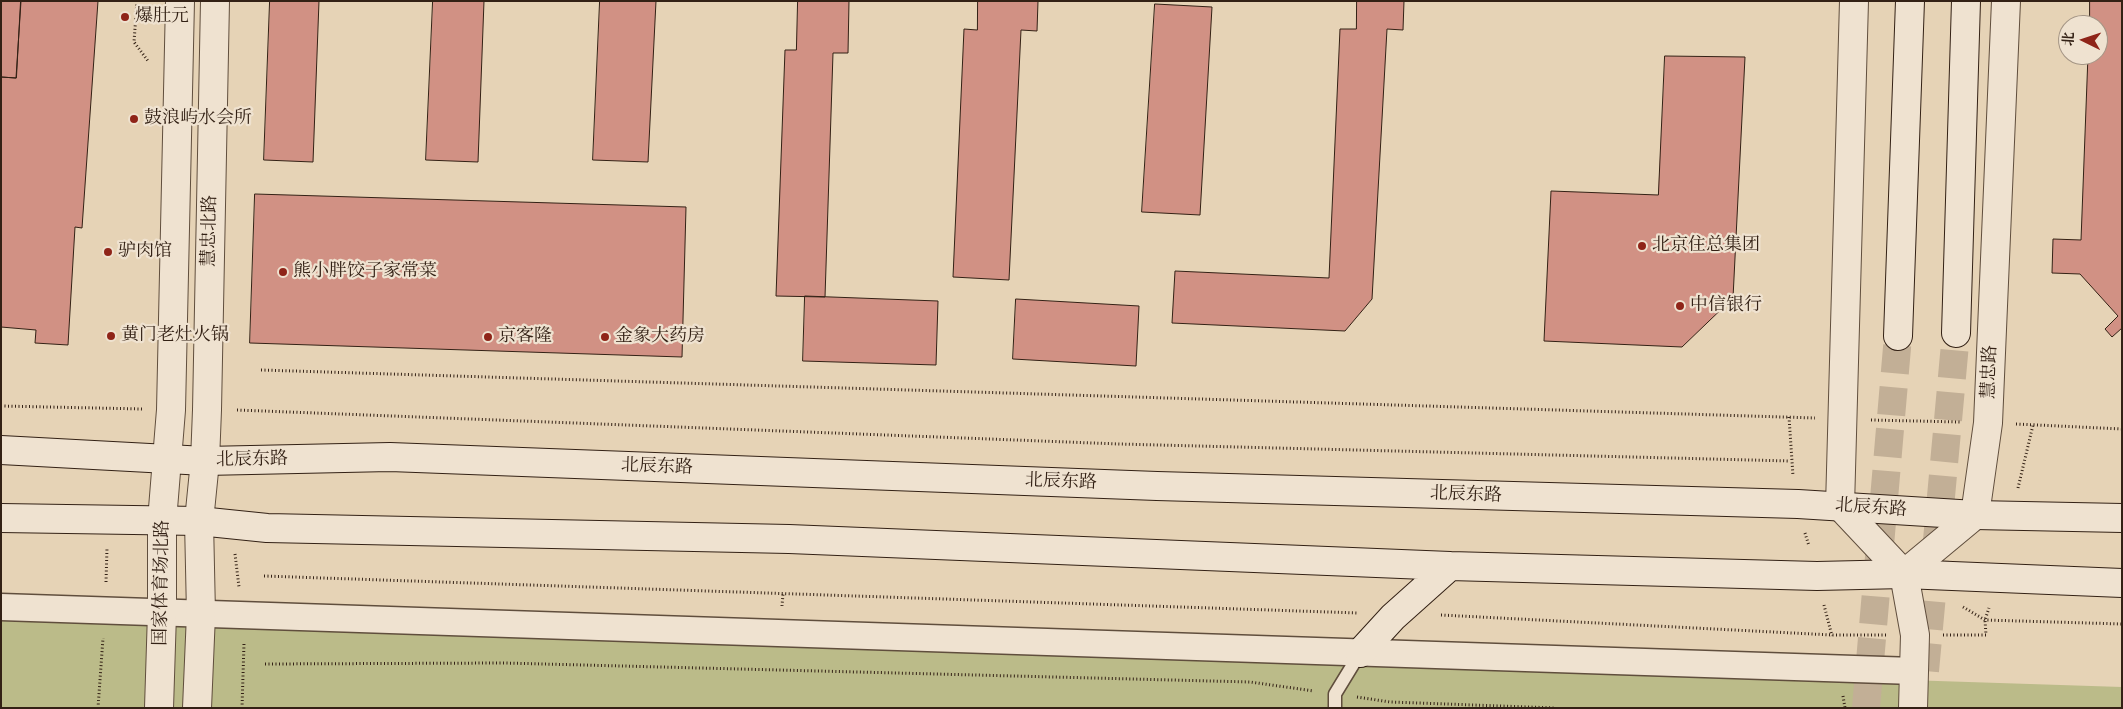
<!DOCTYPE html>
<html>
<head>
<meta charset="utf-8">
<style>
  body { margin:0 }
  #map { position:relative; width:2123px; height:709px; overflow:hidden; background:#e6d3b6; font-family:Alegreya,"Noto Serif SC",serif }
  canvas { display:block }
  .frame { position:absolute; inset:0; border:2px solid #332115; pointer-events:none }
  .north { position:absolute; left:2058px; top:15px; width:50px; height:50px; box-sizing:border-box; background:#efe2d0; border:1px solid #a49585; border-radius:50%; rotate:274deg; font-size:14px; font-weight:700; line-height:20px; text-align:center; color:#332115 }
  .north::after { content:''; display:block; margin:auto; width:18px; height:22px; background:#8f2418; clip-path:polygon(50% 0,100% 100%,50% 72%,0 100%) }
</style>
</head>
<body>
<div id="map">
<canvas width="2123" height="709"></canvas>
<div class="frame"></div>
<div class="north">北</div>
</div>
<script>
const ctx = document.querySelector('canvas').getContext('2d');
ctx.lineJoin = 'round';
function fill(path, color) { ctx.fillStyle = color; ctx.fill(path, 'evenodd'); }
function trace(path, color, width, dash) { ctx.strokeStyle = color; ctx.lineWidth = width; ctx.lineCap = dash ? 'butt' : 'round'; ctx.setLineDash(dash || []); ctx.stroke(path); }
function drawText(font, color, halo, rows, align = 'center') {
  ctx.font = font + ' Alegreya,"Noto Serif SC",serif'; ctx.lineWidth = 4.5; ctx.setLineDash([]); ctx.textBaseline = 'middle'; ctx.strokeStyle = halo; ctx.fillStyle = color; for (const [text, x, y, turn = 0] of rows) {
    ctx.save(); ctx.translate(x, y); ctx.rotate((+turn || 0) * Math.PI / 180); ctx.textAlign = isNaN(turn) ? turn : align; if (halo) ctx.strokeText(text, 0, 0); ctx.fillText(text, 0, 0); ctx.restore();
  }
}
fill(new Path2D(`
  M1 618 2122 687V708H1Z`), '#bbbb89');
const building = new Path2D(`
  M1 1H21L16 78 1 77Z
  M21 1H98L82 228 75 227 68 345 35 343 36 330 1 327V77L16 78Z
  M270 1H319L313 162 264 160Z
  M433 1H484L478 162 426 160Z
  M600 1H656L648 162 593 160Z
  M798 1H849L848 53H833L825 297 776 296 785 50H796Z
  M978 1H1038L1037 31 1021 30 1009 280 953 277 964 29 977 30Z
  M1357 1H1404L1403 30 1387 29 1372 299 1345 331 1172 323 1175 271 1329 278 1340 29H1356Z
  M2090 1H2122V328L2112 337 2105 329 2118 316 2080 274 2052 273 2053 239 2081 240 2088 55H2098V25H2090Z
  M1155 4 1212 7 1200 215 1142 212Z
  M1665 56 1745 57 1733 298 1682 347 1544 341 1551 191 1658 195Z
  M255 194 686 207 682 357 250 343Z
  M805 296 938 301 936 365 803 361Z
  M1016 299 1139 306 1136 366 1013 359Z`);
fill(building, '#d19184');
trace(building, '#332115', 1);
trace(new Path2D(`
  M1925 671 1956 333
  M1866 708 1898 336`), '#c2af96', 28, [28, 14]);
const service = new Path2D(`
  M1335 708V694L1360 653`);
const minor = new Path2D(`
  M1 607 1914 671`);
const tertiary = new Path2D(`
  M1854 1 1840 506 1904 574
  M1904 574 1975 515 1988 423 2006 1
  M1904 574 1915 635 1913 708
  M159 708 162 613V521L171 410 180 1
  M197 708 201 614 199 521 205 461 207 410 215 1`);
const secondary = new Path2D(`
  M1956 333 1966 1
  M1898 336 1910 1
  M1 450 205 461 390 457 1157 486 1798 504 1975 515 2122 518
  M1 518 199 521 267 528 789 539 1450 566 1817 576 1904 574 2122 583
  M1360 653 1393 617 1450 566`);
trace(service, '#604e3d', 15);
trace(minor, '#604e3d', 29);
trace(tertiary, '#604e3d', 30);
trace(secondary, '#332115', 30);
trace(new Path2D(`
  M137 1 134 42 148 61
  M261 370 1815 418
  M1 406 143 409
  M237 410 1119 444 1790 461
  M1789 417 1793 476
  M1871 420 1960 422
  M2016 424 2122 429
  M2018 488 2033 425
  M1805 533 1809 546
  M235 554 239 587
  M264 576 1358 613
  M106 582 107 548
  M1824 605 1832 636
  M782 606 783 594
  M1963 607 1985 620 2122 624
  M1441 615 1832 635H1886
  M1943 635H1986L1985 620 1989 608
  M265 664 504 663 1250 682 1314 691
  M1843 696 1845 708
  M1357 697 1390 702 1556 708
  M98 708 103 638
  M242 708 244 643`), '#332115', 3, [1, 2.5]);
trace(service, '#efe2d0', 12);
trace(minor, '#efe2d0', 26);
trace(tertiary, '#efe2d0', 28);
trace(secondary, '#efe2d0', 28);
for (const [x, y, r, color] of [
  [125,17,5,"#8f2418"],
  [134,119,5,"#8f2418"],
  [1642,246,5,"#8f2418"],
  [108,252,5,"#8f2418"],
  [283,272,5,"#8f2418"],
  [1680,306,5,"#8f2418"],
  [111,336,5,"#8f2418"],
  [488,337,5,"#8f2418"],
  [605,337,5,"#8f2418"]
]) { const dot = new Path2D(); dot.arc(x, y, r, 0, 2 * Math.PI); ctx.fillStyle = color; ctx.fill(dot); trace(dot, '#efe2d0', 2); }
drawText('18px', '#332115', '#efe2d0', [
  ["爆肚元",135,17],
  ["鼓浪屿水会所",144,119],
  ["北京住总集团",1652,246],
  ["驴肉馆",118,252],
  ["熊小胖饺子家常菜",293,272],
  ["中信银行",1690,306],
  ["黄门老灶火锅",121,336],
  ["京客隆",498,337],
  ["金象大药房",615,337]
], 'left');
drawText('18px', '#332115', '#efe2d0', [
  ["慧忠北路",210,231,-89],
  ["慧忠路",1990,372,-88],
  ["北辰东路",252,460,-1],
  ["北辰东路",657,467,2],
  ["北辰东路",1061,482,2],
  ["北辰东路",1466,495,2],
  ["北辰东路",1871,508,4],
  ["国家体育场北路",162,583,-89]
]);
</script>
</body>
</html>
